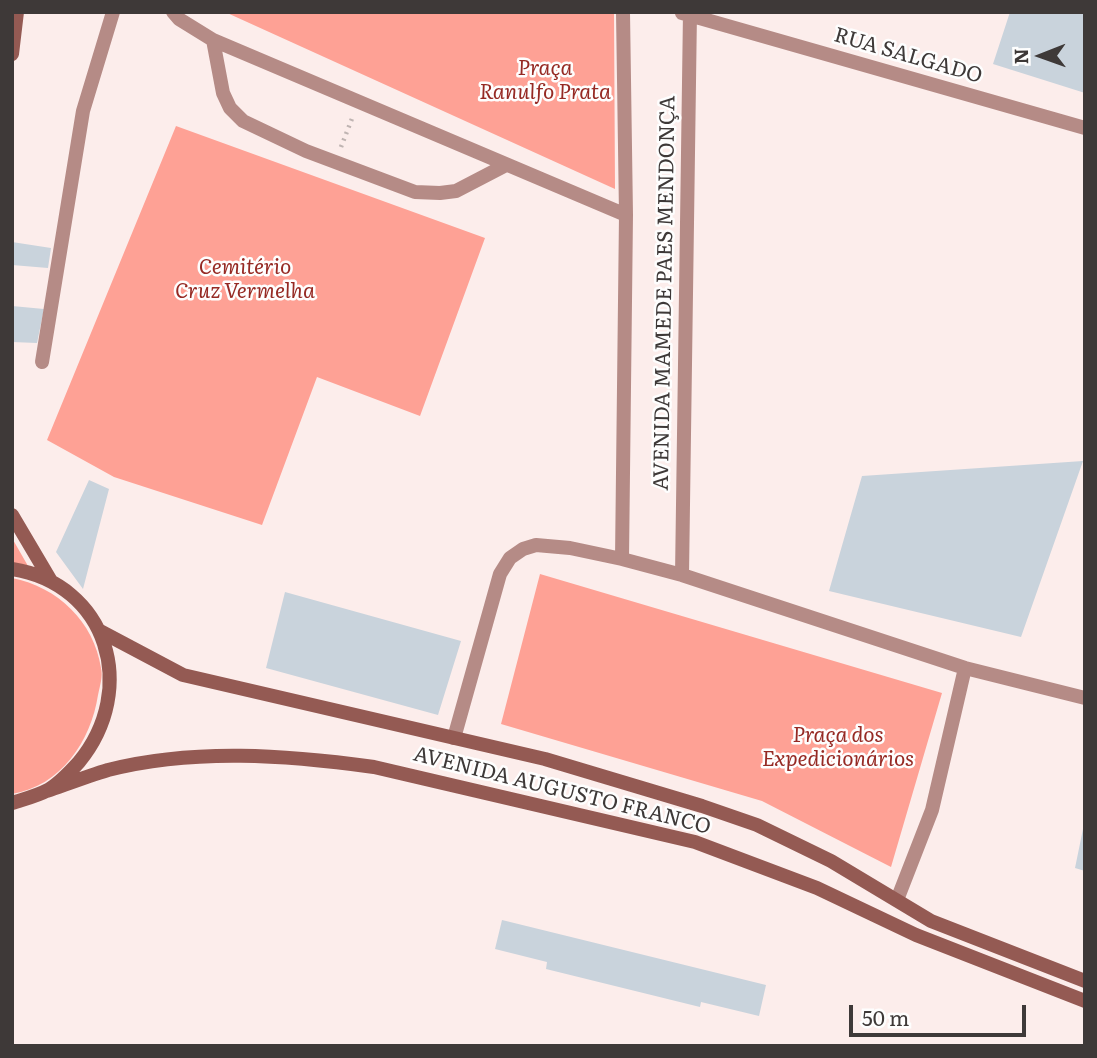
<!DOCTYPE html>
<html>
<head>
<meta charset="utf-8">
<style>
  body { margin:0 }
  #map { position:relative; width:1097px; height:1058px; overflow:hidden; background:#fcedeb; font-family:Literata,serif }
  canvas { display:block }
  .frame { position:absolute; inset:0; border:14px solid #3e3938; pointer-events:none }
  .north { position:absolute; left:1006px; top:21px; width:70px; height:70px; -webkit-text-stroke:5px #fefefe; paint-order:stroke; rotate:269deg; font-size:19px; font-weight:700; line-height:28px; text-align:center; color:#3e3938 }
  .north::after { content:''; display:block; margin:auto; width:24px; height:32px; background:#3e3938; clip-path:polygon(50% 0,100% 100%,50% 72%,0 100%) }
  .scale { position:absolute; left:849px; top:1005px; width:177px; height:32px; box-sizing:border-box; border:4px solid #3e3938; border-top:0; padding-left:9px; font-size:21px; line-height:24px; white-space:nowrap; color:#3e3938; -webkit-text-stroke:5px #fefefe; paint-order:stroke }
</style>
</head>
<body>
<div id="map">
<canvas width="1097" height="1058"></canvas>
<div class="frame"></div>
<div class="north">N</div>
<div class="scale">50 m</div>
</div>
<script>
const ctx = document.querySelector('canvas').getContext('2d');
ctx.lineJoin = 'round';
function fill(path, color) { ctx.fillStyle = color; ctx.fill(path, 'evenodd'); }
function trace(path, color, width, dash) { ctx.strokeStyle = color; ctx.lineWidth = width; ctx.lineCap = dash ? 'butt' : 'round'; ctx.setLineDash(dash || []); ctx.stroke(path); }
function drawText(font, color, halo, rows, align = 'center') {
  ctx.font = font + ' Literata,serif'; ctx.lineWidth = 5; ctx.setLineDash([]); ctx.textBaseline = 'middle'; ctx.strokeStyle = halo; ctx.fillStyle = color; for (const [text, x, y, turn = 0] of rows) {
    ctx.save(); ctx.translate(x, y); ctx.rotate((+turn || 0) * Math.PI / 180); ctx.textAlign = isNaN(turn) ? turn : align; if (halo) ctx.strokeText(text, 0, 0); ctx.fillText(text, 0, 0); ctx.restore();
  }
}
fill(new Path2D(`
  M225 12H614L615 189Z
  M176 126 485 238 420 416 317 377 262 525 114 477 47 440Z
  M12 538 28 566 12 564Z
  M540 574 942 693 891 867 762 801 501 724Z
  M12 578C58 587 94 622 101 668 103 676 100 686 98 695 91 741 61 786 12 794Z`), '#fea195');
fill(new Path2D(`
  M1010 12H1085V93L993 64Z
  M12 242 51 248 48 268 12 265Z
  M12 306 44 309 37 343 12 342Z
  M1083 461 1021 637 829 591 862 476Z
  M89 480 109 489 83 589 56 552Z
  M285 592 461 641 438 715 266 668Z
  M1084 824H1085V871L1075 868Z
  M502 920 766 985 759 1016 701 1002 700 1007 546 969 547 962 495 949Z`), '#c9d3dc');
trace(new Path2D(`
  M341 147 353 116`), '#bfb4b2', 4.5, [2, 5]);
trace(new Path2D(`
  M173 12 179 19 213 40 626 215
  M682 13 1085 128
  M213 40 223 93 230 108 243 121 306 151 415 192 440 193 456 191 506 165
  M42 362 83 111 113 12
  M622 559 626 215 623 12
  M682 575 690 12
  M454 738 500 574 510 558 523 549 536 545 570 548 622 559 682 575 965 668 1085 698
  M897 900 932 810 965 668`), '#b58b86', 14);
trace(new Path2D(`
  M12 54 17 12
  M12 515 51 581
  M12 569C108 584 139 689 79 762 70 772 60 783 48 790 37 796 24 799 12 803
  M100 631 183 675 545 759 702 806 757 825 831 861 931 921 1085 981
  M47 791C67 784 88 776 108 770 194 748 287 755 374 767L695 842 817 888 916 935 1085 1001`), '#945a53', 14);
drawText('21px', '#3e3938', '#fefefe', [
  ["RUA SALGADO",908,56,16],
  ["AVENIDA MAMEDE PAES MENDONÇA",665,293,-89],
  ["AVENIDA AUGUSTO FRANCO",562,791,14]
]);
drawText('italic 21px', '#962a24', '#fefefe', [
  ["Praça",545,69],
  ["Ranulfo Prata",545,93],
  ["Cemitério",245,268],
  ["Cruz Vermelha",245,292],
  ["Praça dos",838,736],
  ["Expedicionários",838,760]
]);
</script>
</body>
</html>
